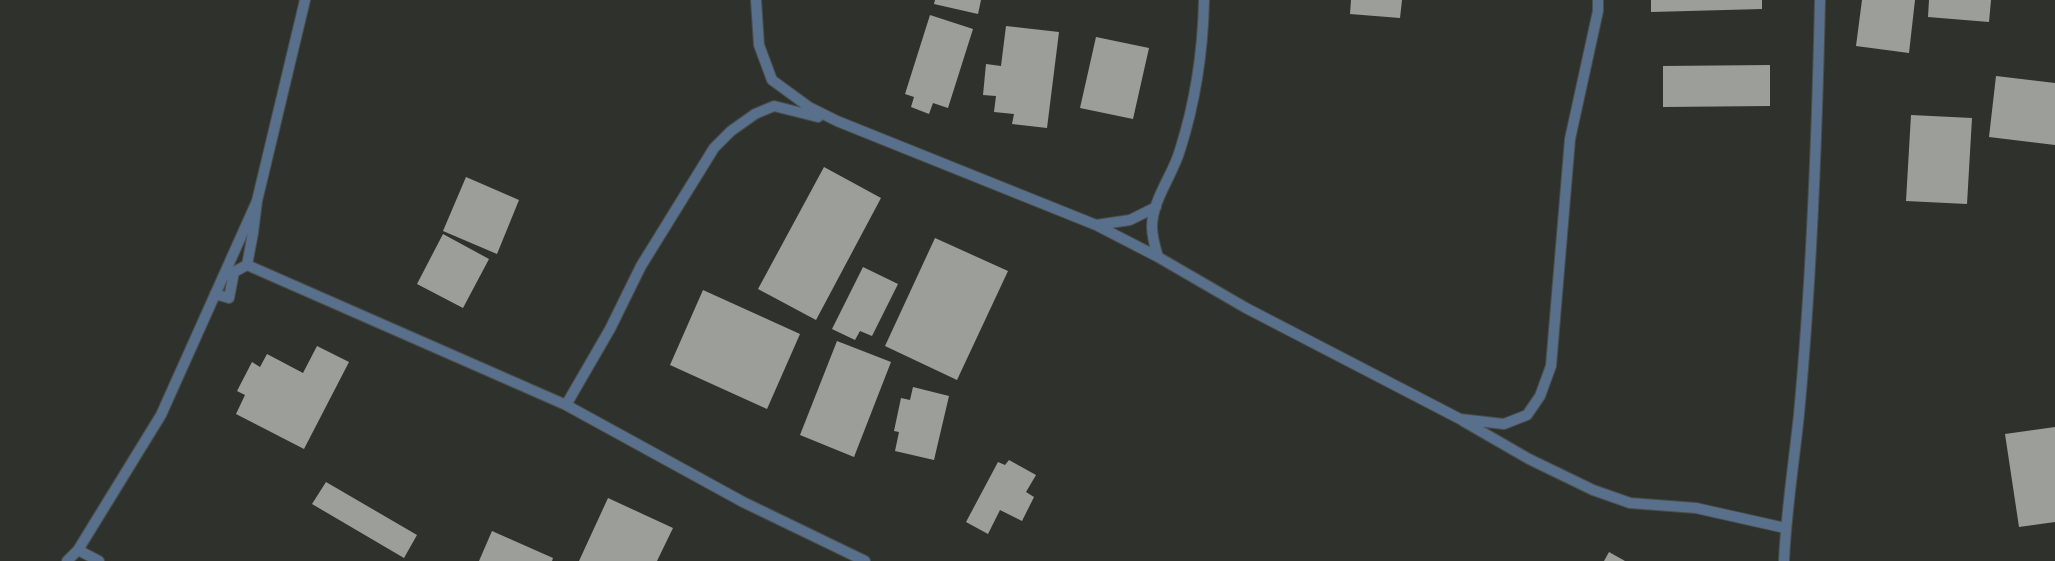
<!DOCTYPE html>
<html>
<head>
<meta charset="utf-8">
<style>
  body { margin:0 }
  canvas { display:block; background:#2f322c }
</style>
</head>
<body>
<canvas width="2055" height="561"></canvas>
<script>
const ctx = document.querySelector('canvas').getContext('2d');
ctx.lineJoin = 'round';
function fill(path, color) { ctx.fillStyle = color; ctx.fill(path, 'evenodd'); }
function trace(path, color, width, dash) { ctx.strokeStyle = color; ctx.lineWidth = width; ctx.lineCap = dash ? 'butt' : 'round'; ctx.setLineDash(dash || []); ctx.stroke(path); }
fill(new Path2D(`
  M935 0H981L978 14 934 4Z
  M1351 0H1402L1400 18 1350 14Z
  M1651 0H1762V9L1651 12Z
  M1862 0H1915L1909 53 1856 46Z
  M1929 0H1991L1989 22 1928 17Z
  M930 15 973 29 948 108 933 103 929 114 911 107 914 97 905 94Z
  M1006 26 1059 32 1047 128 1012 124 1014 114 994 112 996 96 983 95 986 64 1001 66Z
  M1096 37 1149 48 1133 119 1080 108Z
  M1770 65V106L1663 107V66Z
  M1996 76 2055 83V145L1989 137Z
  M1911 115 1972 118 1967 204 1906 201Z
  M824 167 881 198 816 320 758 289Z
  M466 177 519 200 497 254 443 231Z
  M443 234 489 259 463 308 417 284Z
  M935 238 1008 271 957 380 885 346Z
  M863 267 898 284 872 336 860 331 855 340 832 329Z
  M703 290 800 334 767 409 670 365Z
  M837 341 891 362 854 457 800 435Z
  M317 346 349 362 304 449 236 414 245 395 237 391 252 362 260 367 267 354 303 373Z
  M913 387 949 396 934 460 895 451 899 432 894 431 901 398 910 400Z
  M2055 427V522L2019 527 2005 434Z
  M1009 460 1036 475 1026 492 1034 497 1022 521 1000 510 988 534 966 522 998 462 1005 465Z
  M326 482 417 535 404 558 312 504Z
  M608 498 673 528 657 561H579Z
  M492 531 553 558 552 561H479Z
  M1609 552 1625 561H1604Z`), '#9c9f99');
const minor = new Path2D(`
  M756 0 759 45 772 80 809 107 837 121 1096 225 1158 257 1246 308 1460 419 1504 424 1527 415 1540 396 1551 366 1570 139 1598 11V0
  M257 201 253 233 247 265 566 405 743 502 865 561
  M1096 225 1130 220 1156 207
  M1158 257C1155 247 1152 237 1152 227 1152 200 1173 175 1180 150 1195 103 1203 50 1204 0
  M215 294 229 298 234 272 247 265
  M566 405 610 329 641 266 714 148 731 131 755 114 774 106 818 117
  M1463 421 1529 459 1593 490 1630 503 1696 508 1785 528
  M78 550 99 561
  M67 561 78 550 161 415 257 201 305 0
  M1784 561C1786 512 1794 463 1799 414 1812 276 1817 138 1820 0`);
trace(minor, '#4a4d48', 12);
trace(minor, '#58708c', 10);
</script>
</body>
</html>
